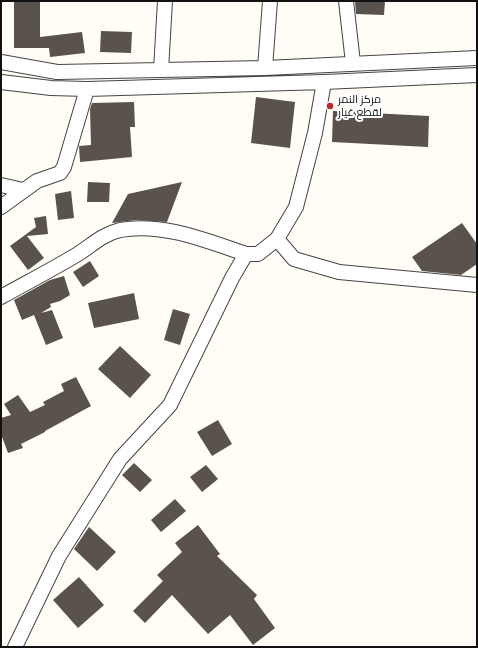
<!DOCTYPE html>
<html>
<head>
<meta charset="utf-8">
<style>
  body { margin:0 }
  #map { position:relative; width:478px; height:648px; overflow:hidden; background:#fffdf5; font-family:Merriweather,serif }
  canvas { display:block }
  .frame { position:absolute; inset:0; border:2px solid #111; pointer-events:none }
</style>
</head>
<body>
<div id="map">
<canvas width="478" height="648"></canvas>
<div class="frame"></div>
</div>
<script>
const ctx = document.querySelector('canvas').getContext('2d');
ctx.lineJoin = 'round';
function fill(path, color) { ctx.fillStyle = color; ctx.fill(path, 'evenodd'); }
function trace(path, color, width, dash) { ctx.strokeStyle = color; ctx.lineWidth = width; ctx.lineCap = dash ? 'butt' : 'round'; ctx.setLineDash(dash || []); ctx.stroke(path); }
function drawText(font, color, halo, rows, align = 'center') {
  ctx.font = font + ' Merriweather,Cairo,serif'; ctx.lineWidth = 4; ctx.setLineDash([]); ctx.textBaseline = 'middle'; ctx.strokeStyle = halo; ctx.fillStyle = color; for (const [text, x, y, turn = 0] of rows) {
    ctx.save(); ctx.translate(x, y); ctx.rotate((+turn || 0) * Math.PI / 180); ctx.textAlign = isNaN(turn) ? turn : align; if (halo) ctx.strokeText(text, 0, 0); ctx.fillText(text, 0, 0); ctx.restore();
  }
}
fill(new Path2D(`
  M14 1H40V37L82 32 85 53 50 57 49 48H14Z
  M355 1H385L384 15 356 14Z
  M101 31 132 32 131 53 100 52Z
  M256 97 295 102 290 148 251 143Z
  M134 102 135 127H130L132 157 80 162 79 146 91 145 90 109 92 103Z
  M333 111 429 116 428 147 332 142Z
  M88 182 110 183 109 202H87Z
  M182 182 167 222 136 220 112 223 128 194Z
  M71 191 74 218 58 220 55 194Z
  M46 216 48 234 27 236 44 258 28 270 10 246 36 227 34 218Z
  M462 223 477 244V264L461 275 422 271 412 257Z
  M90 261 99 276 83 287 73 272Z
  M64 276 70 295 60 301 50 304 51 307 41 313 52 310 63 338 46 345 34 315 22 320 14 300 50 280Z
  M134 293 139 319 94 328 88 303Z
  M173 309 190 314 180 345 164 340Z
  M120 346 151 375 130 398 98 369Z
  M76 377 91 406 45 431V432L21 444 23 448 8 453 1 434V418L11 415 4 404 18 395 30 412 45 405 43 402 64 391 61 384Z
  M218 420 232 444 212 456 197 432Z
  M134 463 152 480 140 492 122 475Z
  M206 465 218 479 202 492 190 477Z
  M175 499 186 511 161 532 151 520Z
  M198 525 220 554 217 556 257 595 254 599 275 628 253 645 230 615 208 634 172 595 145 623 133 611 163 581 157 575 182 552 175 543Z
  M89 527 116 552 97 571 74 549Z
  M79 577 104 605 78 628 53 600Z`), '#5a524d');
const minor = new Path2D(`
  M346 1 353 63
  M1 62 57 72 265 68 477 58
  M265 68 270 1
  M161 70 165 1
  M1 82 51 88 87 89 324 82 477 75
  M1 185 23 190
  M1 207 37 181 60 173 64 167 87 89
  M277 239 294 259 339 272 477 285
  M1 297C26 283 53 269 78 254 92 245 103 234 120 230 162 222 207 241 246 254
  M15 647 59 556 120 459 170 405 232 278 246 254H258L277 239 296 207 315 133 324 82`);
trace(minor, '#444', 16);
trace(minor, '#fff', 14);
for (const [x, y, r, color] of [
  [330,106,4,"#c4262e"]
]) { const dot = new Path2D(); dot.arc(x, y, r, 0, 2 * Math.PI); ctx.fillStyle = color; ctx.fill(dot); trace(dot, '#fff', 1.5); }
drawText('11px', '#111', '#fff', [
  ["مركز النمر",338,100],
  ["لقطع غيار",338,113]
], 'left');
</script>
</body>
</html>
